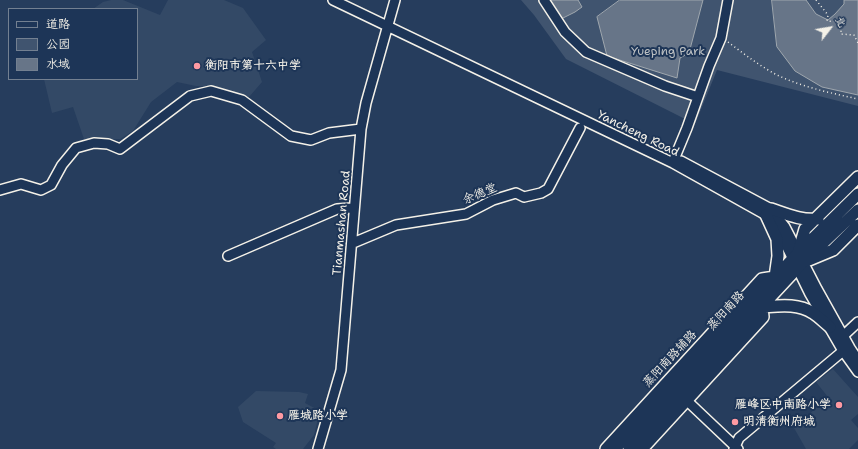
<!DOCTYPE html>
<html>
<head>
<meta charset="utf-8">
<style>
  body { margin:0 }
  #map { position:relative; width:858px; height:449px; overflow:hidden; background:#263d5d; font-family:"Shantell Sans","LXGW WenKai TC",sans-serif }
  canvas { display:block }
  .legend { position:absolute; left:8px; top:8px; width:130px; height:72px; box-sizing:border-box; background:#1d3557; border:1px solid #738091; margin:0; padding:5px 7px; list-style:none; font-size:12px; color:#f4f1e8 }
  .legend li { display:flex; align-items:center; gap:8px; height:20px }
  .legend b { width:20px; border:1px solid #738091 }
  .north { position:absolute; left:810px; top:8px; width:40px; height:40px; -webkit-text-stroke:3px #1d3557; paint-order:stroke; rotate:59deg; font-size:11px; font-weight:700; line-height:16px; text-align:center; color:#f4f1e8 }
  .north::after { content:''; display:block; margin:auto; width:14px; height:18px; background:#f4f1e8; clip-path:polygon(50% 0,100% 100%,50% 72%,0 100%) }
</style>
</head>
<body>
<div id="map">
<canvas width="858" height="449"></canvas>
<ul class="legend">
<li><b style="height:5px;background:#1d3557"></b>道路</li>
<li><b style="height:11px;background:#40546f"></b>公园</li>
<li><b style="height:11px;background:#677588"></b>水域</li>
</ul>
<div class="north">北</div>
</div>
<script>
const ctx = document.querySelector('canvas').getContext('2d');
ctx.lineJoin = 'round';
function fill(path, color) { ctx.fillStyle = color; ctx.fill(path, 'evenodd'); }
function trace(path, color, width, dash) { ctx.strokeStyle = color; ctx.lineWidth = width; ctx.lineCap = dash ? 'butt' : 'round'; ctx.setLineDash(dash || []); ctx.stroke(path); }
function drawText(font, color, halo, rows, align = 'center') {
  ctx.font = font + ' "Shantell Sans","LXGW WenKai TC",sans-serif'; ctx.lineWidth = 4; ctx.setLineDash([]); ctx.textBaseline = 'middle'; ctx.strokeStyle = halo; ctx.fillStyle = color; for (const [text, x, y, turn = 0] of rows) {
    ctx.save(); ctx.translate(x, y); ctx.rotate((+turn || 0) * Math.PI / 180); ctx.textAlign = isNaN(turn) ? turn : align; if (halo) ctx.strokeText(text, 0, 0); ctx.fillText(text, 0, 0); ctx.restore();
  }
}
fill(new Path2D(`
  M111 0H123L160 15 168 0H224L243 8 266 40 252 52 262 82 249 97 215 86H196L177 82 151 102 133 131 120 139H84L73 107 52 113 44 79H137V9H93L103 2Z
  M833 369 858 397V414L851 420 858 428V440L849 449H806L794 428 828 397 816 382Z
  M256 391 299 392 308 394 305 403 320 411 314 435 303 449H276L273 447 276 443 243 422 238 407Z`), '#334966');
fill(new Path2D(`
  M521 0H858V106L717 70 695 124 566 59 534 15Z`), '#40546f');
const water = new Path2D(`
  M546 0H578L582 7 575 12 559 20Z
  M620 0H703L689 53 680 58 677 78 607 56 597 17Z
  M772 0H806L816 14 828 20 835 14 844 4V0H858V95L822 87 795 71 777 47Z`);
fill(water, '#677588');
trace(water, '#9fa7ae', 1);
const minor = new Path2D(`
  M333 0 673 163 766 215 779 231 810 294 843 351 858 372
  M544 0 565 32 586 52 665 86 698 97
  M675 157 687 128 709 66 721 38 728 0
  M681 161 771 209 785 227 817 289 850 348 858 360
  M0 190 21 184 41 190 51 185 62 165 76 148 94 143 108 144 120 149 190 96 211 91 242 100 291 136 311 140 329 133 361 129
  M353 243 396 225 466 214 493 200 516 193 524 197 541 193 548 189 580 128
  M228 256 337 209 351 208
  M843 336 858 322
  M682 396 738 449
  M318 449 341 370 361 129 366 103 395 0
  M734 449 739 438 843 351`);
const major = new Path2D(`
  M771 209C786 214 802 221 818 219
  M798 253 805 229 858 177
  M809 260 833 250 858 225
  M606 449 762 279 775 277 778 256 777 239 766 215
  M615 449 798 253 858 194
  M629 449 803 262 858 210
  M642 449 763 317 762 307C779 306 797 303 813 313 819 317 825 323 830 327`);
trace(minor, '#f4f1e8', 12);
trace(major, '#f4f1e8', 14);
trace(new Path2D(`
  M816 0 828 15 827 21 841 22V34L854 35 858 43
  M728 42C744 54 760 66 777 75 802 87 831 93 858 99`), '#f4f1e8', 1.5, [1, 3]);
trace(minor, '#1d3557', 9);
trace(major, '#1d3557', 11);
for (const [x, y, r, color] of [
  [197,66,4,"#ff9aa2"],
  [839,405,4,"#ff9aa2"],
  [280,416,4,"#ff9aa2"],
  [735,422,4,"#ff9aa2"]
]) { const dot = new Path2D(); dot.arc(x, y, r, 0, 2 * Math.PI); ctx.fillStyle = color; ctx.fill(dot); trace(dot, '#1d3557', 1.5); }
drawText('12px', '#bec2c4', '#1d3557', [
  ["Yueping Park",668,52]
]);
drawText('bold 12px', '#f4f1e8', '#1d3557', [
  ["衡阳市第十六中学",205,66],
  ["雁峰区中南路小学",831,405,"right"],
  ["雁城路小学",288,416],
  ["明清衡州府城",743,422]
], 'left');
drawText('12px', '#f4f1e8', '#1d3557', [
  ["Yancheng Road",638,134,26],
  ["余德堂",480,194,-22],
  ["Tianmashan Road",342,223,-85],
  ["蒸阳南路",726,311,-47],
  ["蒸阳南路辅路",670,359,-47]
]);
</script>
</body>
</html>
